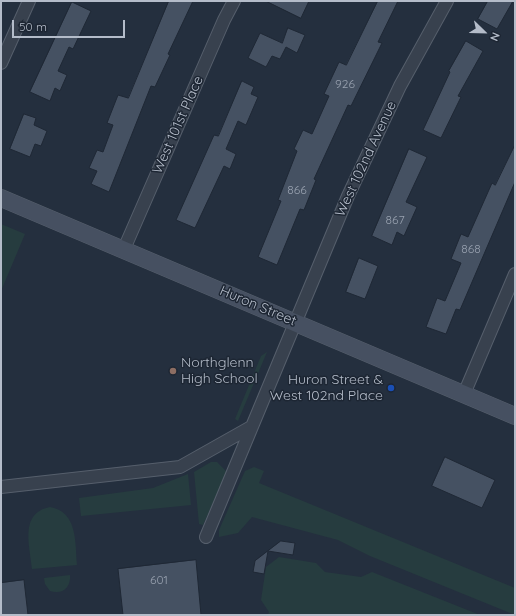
<!DOCTYPE html>
<html>
<head>
<meta charset="utf-8">
<style>
  body { margin:0 }
  #map { position:relative; width:516px; height:616px; overflow:hidden; background:#242f3e; font-family:Quicksand,sans-serif }
  canvas { display:block }
  .frame { position:absolute; inset:0; border:2px solid #b4bcc9; pointer-events:none }
  .north { position:absolute; left:464px; top:12px; width:40px; height:40px; -webkit-text-stroke:3px #1d2633; paint-order:stroke; rotate:113deg; font-size:11px; font-weight:700; line-height:16px; text-align:center; color:#b4bcc9 }
  .north::after { content:''; display:block; margin:auto; width:14px; height:18px; background:#b4bcc9; clip-path:polygon(50% 0,100% 100%,50% 72%,0 100%) }
  .scale { position:absolute; left:12px; top:20px; width:113px; height:18px; box-sizing:border-box; border:2px solid #b4bcc9; border-top:0; padding-left:5px; font-size:12px; line-height:14px; white-space:nowrap; color:#b4bcc9; -webkit-text-stroke:3px #1d2633; paint-order:stroke }
</style>
</head>
<body>
<div id="map">
<canvas width="516" height="616"></canvas>
<div class="frame"></div>
<div class="north">N</div>
<div class="scale">50 m</div>
</div>
<script>
const ctx = document.querySelector('canvas').getContext('2d');
ctx.lineJoin = 'round';
function fill(path, color) { ctx.fillStyle = color; ctx.fill(path, 'evenodd'); }
function trace(path, color, width, dash) { ctx.strokeStyle = color; ctx.lineWidth = width; ctx.lineCap = dash ? 'butt' : 'round'; ctx.setLineDash(dash || []); ctx.stroke(path); }
function drawText(font, color, halo, rows, align = 'center') {
  ctx.font = font + ' Quicksand,sans-serif'; ctx.lineWidth = 3; ctx.setLineDash([]); ctx.textBaseline = 'middle'; ctx.strokeStyle = halo; ctx.fillStyle = color; for (const [text, x, y, turn = 0] of rows) {
    ctx.save(); ctx.translate(x, y); ctx.rotate((+turn || 0) * Math.PI / 180); ctx.textAlign = isNaN(turn) ? turn : align; if (halo) ctx.strokeText(text, 0, 0); ctx.fillText(text, 0, 0); ctx.restore();
  }
}
fill(new Path2D(`
  M1 224 25 234 1 291Z
  M267 352 238 421 235 419 261 356Z
  M211 462H217L227 472 203 525 199 524 194 472Z
  M254 467 264 471 259 483 515 588V615L370 556 338 540 252 517 238 533 219 537V530L245 471Z
  M188 474 191 505 81 516 79 498 153 488Z
  M50 507C78 512 75 543 77 565L32 569C30 546 19 513 50 507Z
  M279 557 316 563 325 572 361 577 372 572 480 615H268L269 612 261 600 266 567Z
  M70 575C71 588 62 595 50 591L45 584 44 578Z`), '#263c3f');
const building = new Path2D(`
  M169 1H193L168 54 170 55 155 87 151 86 109 192 91 184 97 171 89 168 97 150 103 152 113 125 107 123 118 95 128 98Z
  M266 1H309L301 18Z
  M378 1H398L378 42 382 43 351 106 348 105 314 179 316 180 304 210 300 209 277 265 258 257 281 201 278 200 297 151 294 149 303 130 312 134 329 96 324 94 339 62 346 65Z
  M488 1H513L497 29 478 19Z
  M72 2 91 11 73 49 69 47 58 71 67 75 60 91 55 88 50 101 30 92Z
  M288 28 305 35 297 53 286 47 280 59 272 56 266 67 248 58 260 33 282 43Z
  M466 41 483 51 458 96 461 97 441 138 423 130 450 72 449 71Z
  M242 81 254 87 251 94 258 97 246 125 238 121 226 149 236 154 230 169 224 166 195 228 176 220 214 135 218 136Z
  M24 114 36 118 34 125 47 131 41 146 35 144 30 157 10 149Z
  M515 145V182L460 310 456 309 446 334 426 327 437 298 445 301 461 263 451 259 461 234 468 237 492 183 495 185Z
  M409 149 427 157 406 202 417 207 404 236 397 232 392 245 372 236Z
  M359 258 378 266 365 299 346 292Z
  M445 457 495 480 482 508 432 486Z
  M281 541 295 543 293 555 268 551 264 574 253 572 255 561Z
  M196 560 201 615H123L118 569Z
  M24 580 28 615H1V583Z`);
fill(building, '#455162');
trace(building, '#1f2835', 1);
const street = new Path2D(`
  M1 63 29 1
  M124 249 224 20 234 1
  M464 394 515 274
  M1 487 180 467 251 427
  M206 537 348 196 400 86 447 1`);
const secondary = new Path2D(`
  M1 198 515 416`);
trace(street, '#565f6c', 14);
trace(secondary, '#565f6c', 18);
trace(street, '#38414e', 12);
trace(secondary, '#465061', 17);
for (const [x, y, r, color] of [
  [173,371,4,"#8d6e63"],
  [391,388,4,"#1a4fb4"]
]) { const dot = new Path2D(); dot.arc(x, y, r, 0, 2 * Math.PI); ctx.fillStyle = color; ctx.fill(dot); trace(dot, '#1d2633', 1.5); }
drawText('12px', '#98a1af', null, [
  ["926",345,84],
  ["866",297,190],
  ["867",395,220],
  ["868",471,249],
  ["601",159,580]
]);
drawText('14px', '#b4bcc9', '#1d2633', [
  ["West 101st Place",178,125,-66],
  ["West 102nd Avenue",366,159,-65],
  ["Huron Street",258,306,23]
]);
drawText('14px', '#b4bcc9', '#1d2633', [
  ["Northglenn",181,363],
  ["High School",181,379],
  ["Huron Street &",383,380,"right"],
  ["West 102nd Place",383,396,"right"]
], 'left');
</script>
</body>
</html>
